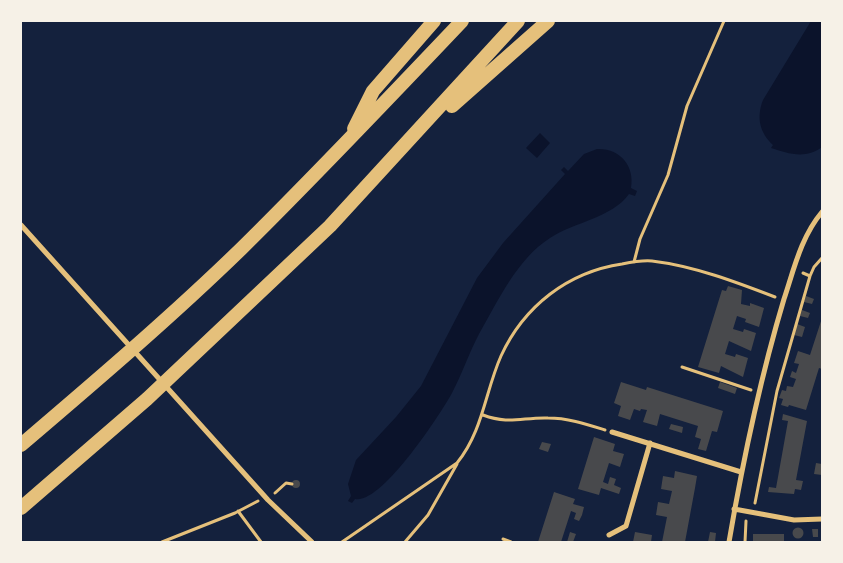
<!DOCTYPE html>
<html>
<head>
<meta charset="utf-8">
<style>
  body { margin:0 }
  #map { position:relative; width:843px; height:563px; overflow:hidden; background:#14213d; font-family:"Golos Text",sans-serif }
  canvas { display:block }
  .frame { position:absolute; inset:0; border:22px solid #f6f1e7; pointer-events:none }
</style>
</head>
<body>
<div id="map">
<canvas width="843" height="563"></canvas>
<div class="frame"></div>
</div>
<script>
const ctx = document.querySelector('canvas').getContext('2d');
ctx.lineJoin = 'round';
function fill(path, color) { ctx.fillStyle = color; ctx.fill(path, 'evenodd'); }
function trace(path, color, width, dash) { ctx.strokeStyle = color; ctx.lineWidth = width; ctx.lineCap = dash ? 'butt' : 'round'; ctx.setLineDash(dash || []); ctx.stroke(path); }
fill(new Path2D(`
  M811 21H822V147C805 160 787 153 771 148L773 145C760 133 756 118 763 100Z
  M540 133 550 143 537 158 526 148Z
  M597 149C620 148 635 166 631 188L637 191 635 196 629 194C612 218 574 222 550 238 517 259 498 301 479 334 469 353 462 374 452 393 440 415 381 505 355 499L352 503 348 501 351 496 348 484 356 460 396 417 421 386 477 278 503 243 565 174 561 170 564 167 568 171 584 154Z`), '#0b132b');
fill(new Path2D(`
  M728 286 742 290 741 304 750 306V303L764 308 759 327 745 322 746 319 737 316 733 329 743 332 744 329 756 333 751 351 729 341 725 354 735 357 736 354 748 358 743 377 721 366 719 373 698 367 722 290 726 291Z
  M806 296 814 299 812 304 804 302Z
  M802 310 810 313 808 318 800 316Z
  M822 318V369L819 368 806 410 789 405 788 407 781 405 783 399 779 398 782 390 786 391 787 386 793 387 796 379 790 377 792 371 796 373 799 364 794 363 798 351 810 355Z
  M797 324 805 327 802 337 794 335Z
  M621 382 646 390 647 387 723 411 717 432 712 431 706 451 698 449 701 439 695 437 698 426 660 414 657 426 643 422 647 410 641 409 640 411 634 409 630 420 618 416 621 406 614 403Z
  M720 382 737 388 735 394 718 388Z
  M783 414 807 421 796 480 803 481 801 490 795 489 794 494 768 492 769 487 776 488 778 477 788 421 782 420Z
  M671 424 683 427 682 433 669 429Z
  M594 437 615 444 613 451 624 454 620 467 609 463 603 482 608 484 610 477 616 479 614 485 621 488 619 494 601 488 599 495 578 489Z
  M542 442 551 444 548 452 539 449Z
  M816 463 822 464V475L814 474Z
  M675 471 697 476 695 488 685 542H662L667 517 656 515 658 502 669 504 672 491 661 489 663 476 674 478Z
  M292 484a4 4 0 1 1 8 0a4 4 0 1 1-8 0Z
  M554 492 575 499 573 504 584 507 582 515 579 521 574 519 576 513 571 511 561 542H538Z
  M792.5 533a5.5 5.5 0 1 1 11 0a5.5 5.5 0 1 1-11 0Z
  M812 529H818V537H813Z
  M570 532 576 534 573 542H567Z
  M635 532 652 535 651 542H633Z
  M710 532 716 533 715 542H708Z
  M753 534H784V542H753Z`), '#48494c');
trace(new Path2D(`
  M634 262 640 239 668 175 687 106 724 21
  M803 273 810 276 814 267 822 258
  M682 367 751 390
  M483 415C509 425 523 417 548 418 568 418 586 424 605 430
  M275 493 286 483 292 484
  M755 503 777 391 810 276
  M238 511 261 542
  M503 539 511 542
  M162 542 235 513 258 501
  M342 542 457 463C483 431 485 392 501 356 524 306 568 272 622 264 632 262 642 260 652 261 694 266 736 282 775 297
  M405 542 428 515 457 464
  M745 542 746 521`), '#e5c07b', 3);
trace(new Path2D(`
  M21 225 268 500 312 542
  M612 432 741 472
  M734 509 794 520 822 519
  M609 535 626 526 650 443
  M729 542C743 460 760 379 784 299 794 269 801 237 822 212`), '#e5c07b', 5);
trace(new Path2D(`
  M452 106 548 21
  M354 129 373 91 434 21
  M21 445C96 381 171 317 241 249 316 175 389 98 462 21
  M21 508 147 399 330 226 518 21`), '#e5c07b', 14);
</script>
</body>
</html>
